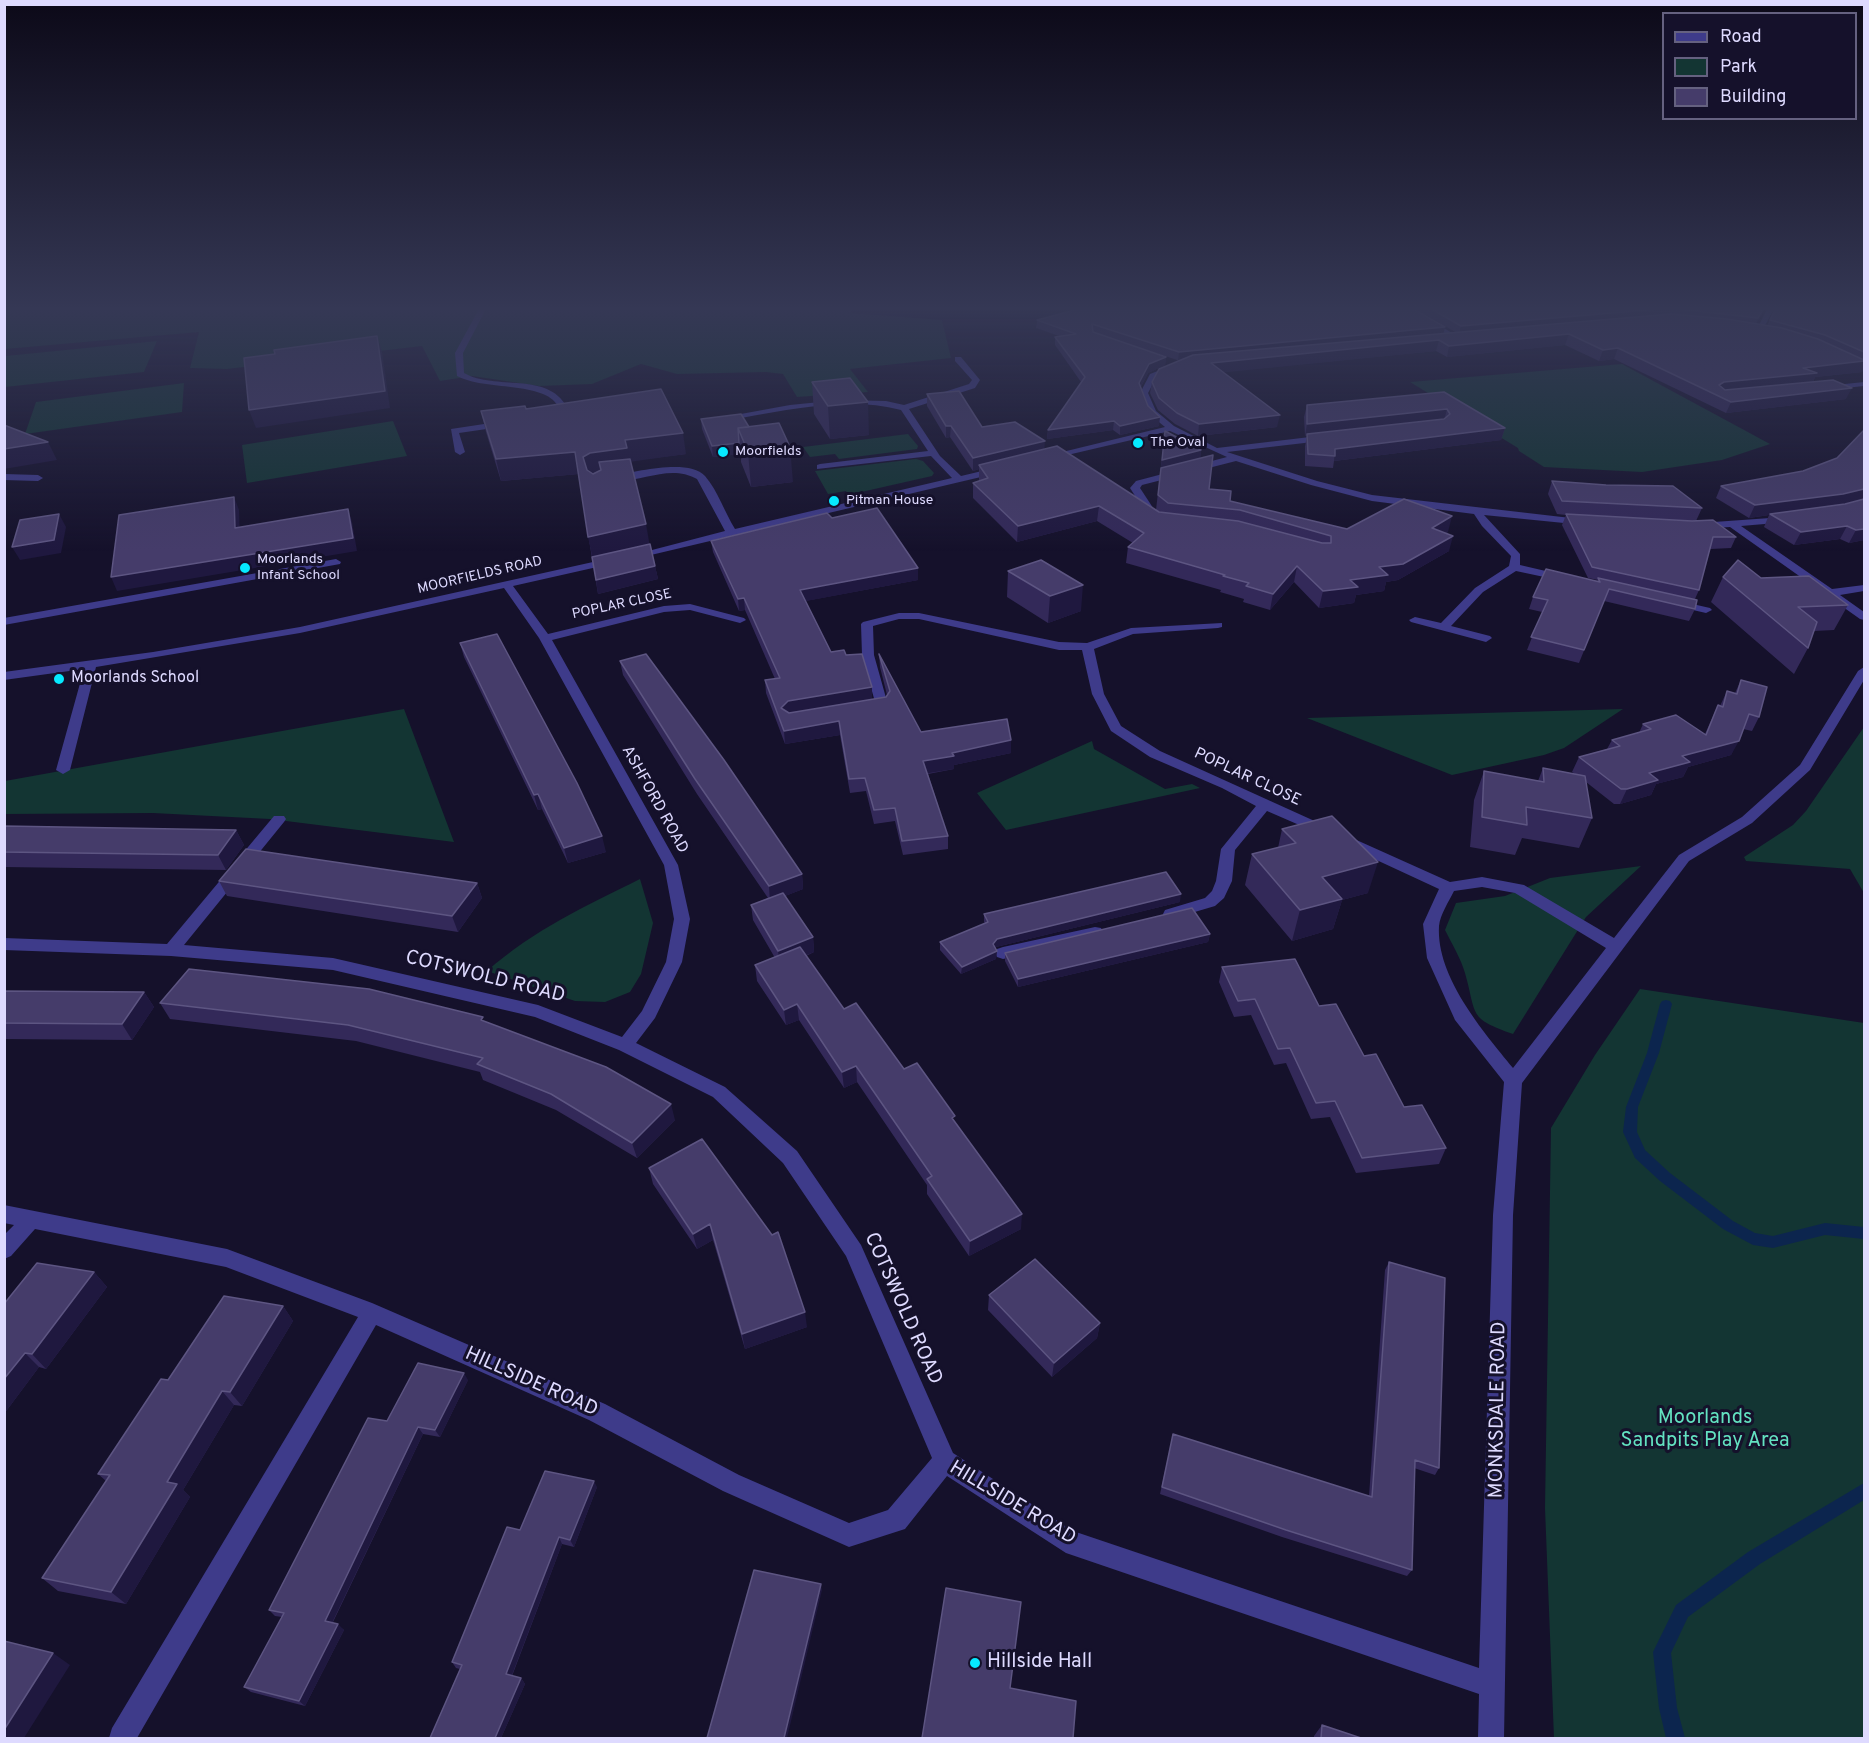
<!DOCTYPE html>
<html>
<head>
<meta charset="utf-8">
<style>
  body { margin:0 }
  #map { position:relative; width:1869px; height:1743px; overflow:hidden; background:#15112b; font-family:Overpass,sans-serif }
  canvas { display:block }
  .frame { position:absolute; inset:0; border:6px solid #dedaff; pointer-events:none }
  .legend { position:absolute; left:1662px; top:12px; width:195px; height:108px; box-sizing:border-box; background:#15112b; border:2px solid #656180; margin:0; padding:8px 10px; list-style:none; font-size:18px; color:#dedaff }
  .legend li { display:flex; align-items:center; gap:12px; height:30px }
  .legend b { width:30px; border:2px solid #656180 }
</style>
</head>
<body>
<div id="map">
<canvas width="1869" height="1743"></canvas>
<div class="frame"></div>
<ul class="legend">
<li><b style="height:8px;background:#3e3b8a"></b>Road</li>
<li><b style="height:16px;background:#133533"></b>Park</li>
<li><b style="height:16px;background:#453c6a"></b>Building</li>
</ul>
</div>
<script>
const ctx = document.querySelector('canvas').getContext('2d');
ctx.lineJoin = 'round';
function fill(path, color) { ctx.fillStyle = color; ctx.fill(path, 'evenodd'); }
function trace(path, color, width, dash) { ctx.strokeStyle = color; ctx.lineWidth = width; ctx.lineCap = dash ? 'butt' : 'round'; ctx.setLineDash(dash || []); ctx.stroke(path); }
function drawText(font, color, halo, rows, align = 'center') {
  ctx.font = font + ' Overpass,sans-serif'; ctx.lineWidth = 6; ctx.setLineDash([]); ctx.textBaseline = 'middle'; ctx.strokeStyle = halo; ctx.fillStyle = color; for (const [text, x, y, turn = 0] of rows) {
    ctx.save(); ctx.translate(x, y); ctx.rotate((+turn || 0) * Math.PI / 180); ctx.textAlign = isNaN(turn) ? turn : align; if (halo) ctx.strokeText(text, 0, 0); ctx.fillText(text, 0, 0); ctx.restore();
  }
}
fill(new Path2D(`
  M25 307H853L850 313 942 320 951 358 850 369 868 392 797 397 783 374 766 372 677 374 641 364 592 384 539 386 472 376 440 381 422 346 227 369 190 368 199 332 5 349 4 310Z
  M157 341 144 372 5 387V356Z
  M1622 364 1770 444 1722 460 1642 472 1544 467 1519 451 1518 448 1410 382Z
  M184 383 182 412 25 434 36 402Z
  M393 421 407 456 247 483 242 445Z
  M908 434 918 446 917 449 839 459 835 454 810 457 803 447Z
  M916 459 923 461 934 473 932 476 848 495 846 491 828 494 815 471Z
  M404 709 454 842 270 819 153 813 5 814V781Z
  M1623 709 1564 748 1544 755 1452 775 1307 718Z
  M1864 727V893L1850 869 1746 861 1744 857 1793 825 1806 811Z
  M1092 741 1094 749 1165 789 1192 784 1200 788 1006 830 977 793Z
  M1641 866 1586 917 1513 1034C1468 1018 1477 1016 1465 973 1461 959 1452 944 1445 930L1456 903 1505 896 1550 878Z
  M640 879 653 923 641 974 630 992 605 1002 575 1001 487 971C535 929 584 907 640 879Z
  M1640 989 1864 1023V1738H1554L1545 1508 1551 1128 1595 1055Z`), '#133533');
fill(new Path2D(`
  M1666 1000 1670 1001 1672 1004 1659 1053 1638 1107 1637 1132 1645 1150 1670 1173 1733 1221 1755 1233 1773 1236 1825 1223 1864 1227V1239L1825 1235 1773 1248 1753 1245 1723 1229 1660 1181 1635 1158 1623 1132 1626 1107 1647 1053 1660 1004 1662 1001Z
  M1864 1483V1500L1760 1564 1688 1617 1671 1653 1677 1708 1685 1738H1666L1659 1708 1653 1652 1676 1605 1748 1552Z`), '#0c254e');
fill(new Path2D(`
  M480 307H487L463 353 464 373C496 391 547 371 567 407L566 409 551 417H545V413L558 406C544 381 485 391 457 376L455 353Z
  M1399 307H1408L1459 337 1452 339Z
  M1768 307H1775L1761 333H1755Z
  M955 357H961L980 380 975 388 909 409 940 456 961 476 999 467 1002 468V472L634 559 629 556 725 531 697 479C669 463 640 484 612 480V476L615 475C636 472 689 458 705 476 718 491 725 513 735 529L952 478 931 456 817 469V465L820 464 928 451 901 410C843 395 781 412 723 421L719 418 790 405 840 400 886 401 904 405 969 384 972 380 955 361Z
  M1173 365 1177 367 1176 369 1156 378 1148 393 1156 411 1174 426 1217 448 1327 435 1330 436V440L1227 452 1317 481 1372 495 1588 520 1589 522 1584 525 1484 515 1520 554V565L1567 576 1568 578 1563 581 1516 571 1483 592 1451 626 1490 636 1492 638 1486 642 1411 622 1409 620 1415 617 1441 623 1475 588 1509 566 1511 556 1482 526 1474 514 1372 501 1311 485 1236 461 1142 485 1140 488 1161 520 1156 523 1152 522 1130 488 1136 481 1227 457 1170 431 1046 460V456L1165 427 1149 414 1140 393 1150 374Z
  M1864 382V386L1826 390 1822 388 1826 386Z
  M504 421 508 424 507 426 459 433 465 452 460 455 455 452 451 429Z
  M4 474 38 475 43 478 38 481 4 480Z
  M1784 517 1788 518V522L1741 526 1832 589 1864 585V591L1840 595 1864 612V620L1860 619 1730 527 1700 529 1695 526 1700 523Z
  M611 558 615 559V563L513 586 548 634 664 606 690 604 744 618 746 620 740 623 690 610 664 612 552 640 678 865 690 919 682 962 655 1018 636 1043 725 1087 797 1151 861 1245 953 1453 1073 1531 1479 1668 1493 1215 1504 1082 1455 1020 1427 958 1423 924 1439 889 1342 844 1340 841 1342 838H1352L1450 882 1482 877 1524 885 1614 938 1679 855 1742 817 1800 765 1858 671 1864 667V680L1810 770 1752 823 1689 861 1522 1083 1513 1215 1504 1738H1478L1479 1694 1066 1553 947 1476 905 1529 849 1547 723 1491 589 1420 376 1325 137 1738H109L112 1728 358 1317 226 1267 35 1229 11 1256 4 1259V1235L14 1225 4 1223V1205L227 1249 372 1303 605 1404 739 1475 849 1523 888 1510 932 1458 846 1256 783 1163 713 1097 619 1050 535 1017 333 970 171 956 4 950V938L167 944 274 816H284L286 819 284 822 184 945 333 958 538 1005 622 1037 642 1011 666 962 674 919 664 865 539 638 504 588 300 633 96 667 70 770 63 774 56 770 84 669 4 680V672L153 652 300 627ZM1482 887 1515 893 1606 948 1513 1068C1483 1031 1436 977 1439 926 1440 915 1449 901 1454 891Z
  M336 559 341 562 340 564 4 625V618Z
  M1675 600 1710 608 1712 610 1706 613 1671 605 1669 603Z
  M899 613H919L1059 642 1087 643 1131 628 1222 623V627L1218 628 1133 634 1094 649 1104 694 1121 726 1160 751 1330 828 1332 831 1330 834H1320L1267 811 1235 850 1232 881 1224 898 1215 906 1171 919 1165 918 1163 914 1165 910 1205 898 1212 891 1216 881 1221 849 1256 806 1222 788 1150 757 1111 731 1092 694 1082 650H1059L919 619H899L873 626 874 655 888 705 882 709 864 710 862 707 864 704 875 702 862 655 861 624 863 622Z
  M1095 927 1101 928 1103 932 1101 936 1003 959 997 957 995 953 997 949 1003 947Z`), '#3e3b8a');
fill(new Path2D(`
  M1412 307H1766L1756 324 1767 326 1775 307H1864V366L1862 372 1815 377 1813 382 1846 399 1726 413 1614 359 1599 361 1565 345 1447 357 1436 351 1223 372 1277 427 1198 436 1175 424 1158 410 1150 393 1152 382 1180 361 1153 352 1166 357 1165 365 1148 373 1141 387 1148 406 1159 426 1120 435 1113 430 1047 439 1048 430 1081 382 1055 345V337L1059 336 1036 328 1037 320 1445 327 1443 334 1457 333Z
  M812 382 869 435 830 439 814 414Z
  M1444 392 1505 428 1501 440 1334 461 1333 468 1305 466V446L1307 436H1305L1304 417 1307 405Z
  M927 394 982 427 1045 449 1159 512 1156 510 1165 431 1201 450 1200 458 1209 489 1230 501 1347 529 1448 532 1446 533 1449 551 1398 580 1386 582 1384 591 1356 595 1354 603 1319 608 1294 582 1270 610 1243 602 1244 599 1220 592 1221 590 1126 563 1128 547 1133 543 1097 521 1017 542 973 498V483L979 481V469L973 471 950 437 946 438 927 406Z
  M526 409 686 454 630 461 649 545 655 566 658 579 598 594 578 474 501 481 486 432 481 411Z
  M701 419 749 427 793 482 751 487 741 462V454L713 457 702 429Z
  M1864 430V540L1849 543 1840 539 1794 545 1764 527 1769 515 1749 518 1716 498 1721 486 1803 471 1837 458Z
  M1552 481 1702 508 1696 521 1736 537 1731 548 1710 549 1699 590 1695 599V609L1689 621 1604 601 1579 663 1527 650 1542 612 1529 609 1533 597 1597 581 1598 580 1588 578 1562 525 1566 515 1557 514 1548 494Z
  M832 518 918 568V580L805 601 831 652 872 699 886 697 887 695 880 667 879 654 921 732 1011 740V753L954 765V769L928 774 948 836V849L903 855 895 821 874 824 866 791 850 793 840 735 785 744 766 693 765 680 775 679 745 610 739 611 713 552 711 541Z
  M1008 571 1081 611 1048 623 1007 597Z
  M1723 577 1848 605 1834 630 1814 631 1808 648 1794 674 1711 602Z
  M460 643 606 852 568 863 542 809 538 810 464 657Z
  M620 661 802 874 803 889 785 896 813 937 814 952 806 956 844 1009 955 1122 1021 1229 969 1256 927 1194V1185L857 1082 844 1088 799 1020 786 1025 757 981 755 965 775 958 753 920 751 905 768 898 697 794 623 675Z
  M1741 680 1759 717 1752 731 1743 729 1731 755 1688 767 1683 777 1656 784 1651 795 1620 804H1614L1586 782 1592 818 1579 848 1522 838 1515 855 1470 847 1474 800 1484 771 1538 781 1543 768 1575 774 1572 772 1579 757 1607 749 1612 740 1639 733 1643 724 1705 734 1718 705 1720 706 1727 691 1735 693Z
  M4 826 236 830 244 845 226 870 4 867Z
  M1282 829 1368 893 1342 900 1333 929 1292 941 1245 885 1252 854 1278 848Z
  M219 881 477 883 482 898 458 932 227 896Z
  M1180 902 996 947 995 948 997 951 996 959 961 974 940 950V942L985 923 984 922V914Z
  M1210 934 1208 942 1018 987 1005 961V953Z
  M1222 967 1319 1006 1364 1056 1404 1107 1446 1148 1439 1164 1356 1173 1330 1117 1311 1119 1286 1063 1274 1065 1251 1015 1234 1017 1219 982Z
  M4 991 144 992 154 1007 132 1040 4 1039Z
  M160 1003 485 1021 675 1120 637 1158 556 1110 483 1080 480 1072 356 1041 170 1019Z
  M702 1139 807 1327 745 1349 713 1240 697 1249 653 1184 649 1168Z
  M1389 1262 1439 1468 1435 1475 1414 1468 1412 1570 1407 1576 1282 1537 1160 1494 1173 1434 1369 1496 1385 1270Z
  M94 1272 107 1287 46 1369 39 1367 4 1414V1304Z
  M989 1295 1100 1323 1097 1338 1052 1377 988 1310Z
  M283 1306 293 1321 242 1406 234 1405 183 1490 190 1497 126 1604 58 1591 42 1578 106 1481 98 1474Z
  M468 1380 440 1437 423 1434 333 1622 344 1630 305 1706 251 1692 244 1687 282 1617 275 1616 269 1610 387 1421Z
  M597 1487 574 1547 562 1544 512 1676 521 1678 525 1684 501 1738H430L460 1669 456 1668 452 1662 520 1530Z
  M1322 1725 1361 1738H1314V1736Z`), '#332959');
fill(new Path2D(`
  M1764 307H1766L1755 326 1758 318Z
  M1670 308 1667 316 1459 334 1461 326Z
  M1445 327 1443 335 1178 361 1179 352Z
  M1569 334 1565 345 1447 357 1449 346Z
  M377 336 382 352 390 408 256 428 249 410Z
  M1439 340 1436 351 1209 374 1211 363Z
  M1618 348 1614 359 1599 361 1603 350Z
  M1166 357 1165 365 1148 373 1138 392 1139 383 1149 364Z
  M1864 361V366L1862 372 1815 377 1812 384 1720 393 1719 385 1724 382 1803 368Z
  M1852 388 1846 399 1726 413 1731 402Z
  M868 402 869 435 830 439 828 406Z
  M1447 409 1444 421 1305 436 1307 424Z
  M1280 415 1277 427 1198 436 1199 424Z
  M1160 417 1159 426 1120 435V426Z
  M1114 421 1113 430 1047 439 1048 430Z
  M946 426H951L950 437 946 438Z
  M1505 428 1501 440 1334 461 1335 449Z
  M683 433 686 454 629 462H599L601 474 587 479 583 457 590 453 629 439Z
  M1045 441 1044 453 979 465V469L973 471V458Z
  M48 442 57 460 4 469V449Z
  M739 443 741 454 713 457 712 446Z
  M790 447 793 482 751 487 748 452Z
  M1201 450 1200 462 1160 472 1162 460Z
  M575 452 579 474 501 481 496 459Z
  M1864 489V499L1837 507 1770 514 1769 515 1749 518 1755 505Z
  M234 497 239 510 240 541 235 528Z
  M1099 506 1097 521 1017 542 1018 526Z
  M348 509 352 522 357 551 117 591 111 577Z
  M59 514 66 527 61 553 20 560 12 547Z
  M1452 516 1448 532 1427 543 1432 528Z
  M646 524 650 547 593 560 588 537Z
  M1847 526 1840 539 1794 545 1801 532Z
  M1864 529V540L1849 543 1856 530Z
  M1453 536 1449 551 1398 580 1386 582 1384 591 1356 595 1354 603 1319 608 1323 591Z
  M655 566 658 579 598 594 596 580Z
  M1297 566 1294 582 1270 610 1273 594Z
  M918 568V580L801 602 800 590Z
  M1083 585 1081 611 1048 623 1050 596Z
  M744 598 745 610 739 611 738 599Z
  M872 687V700L790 714 781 708 788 701Z
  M839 721 840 735 785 744 784 731Z
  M1011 740V753L954 765V769L923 774V761L952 753Z
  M1739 741 1731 755 1688 767 1683 777 1656 784 1651 795 1620 804 1627 789 1649 773 1682 756Z
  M538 794 542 809 538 810 534 795Z
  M236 830 244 845 226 870 218 855Z
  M602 836 606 852 568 863 564 848Z
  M1378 862 1368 893 1342 900 1333 929 1292 941 1300 910 1322 877Z
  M802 874 803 889 770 902 769 886Z
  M477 883 482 898 458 932 452 916Z
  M1181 894 1180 902 996 947 993 952V944L997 939Z
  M1210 934 1208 942 1018 987V979Z
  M813 937 814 952 780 966 778 951Z
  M997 951 996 959 961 974 962 967Z
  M144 992 154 1007 132 1040 122 1024Z
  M797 1004 799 1020 786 1025 784 1010Z
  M856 1066 857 1082 844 1088 842 1072Z
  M671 1104 675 1120 637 1158 632 1143Z
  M1022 1214 1021 1229 969 1256 970 1241Z
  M710 1224 713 1240 697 1249 693 1234Z
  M94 1272 107 1287 46 1369 32 1354Z
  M283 1306 293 1321 242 1406 230 1392Z
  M805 1312 807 1327 745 1349 742 1334Z
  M1100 1323 1097 1338 1052 1377 1054 1363Z
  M25 1353 39 1367 4 1414V1379Z
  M464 1373 468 1380 440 1437 435 1430Z
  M222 1391 234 1405 183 1490 190 1497 126 1604 111 1592 167 1482Z
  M418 1427 423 1434 330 1627 325 1621Z
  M594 1481 597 1487 574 1547 570 1540Z
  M559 1537 562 1544 510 1680 506 1674Z
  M821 1584 822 1590 787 1738H784Z
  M338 1624 344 1630 305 1706 299 1701Z
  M53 1653 70 1665 24 1738H4V1730Z
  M521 1678 525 1684 501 1738H495Z`), '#1f183f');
const building = new Path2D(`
  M1086 307H1410L1445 327 1179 352 1092 324 1093 332 1166 357 1149 364 1139 383 1148 406 1160 417 1120 426 1114 421 1048 430 1085 377 1055 337 1076 334 1037 320Z
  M1428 307H1764L1758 318 1670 308 1461 326Z
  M1776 307H1864V352L1825 335 1770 320Z
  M1671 314 1727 319 1782 328 1818 339 1864 360V361L1803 368 1817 373 1724 382 1719 385 1725 390 1833 380 1852 388 1731 402 1618 348 1603 350 1569 334 1449 346 1439 340 1211 363 1280 415 1199 424 1177 413 1159 398 1152 382 1159 369 1193 355Z
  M377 336 385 391 249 410 244 358 275 354 274 350Z
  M850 378 868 402 828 406 812 382Z
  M661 389 683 433 625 440 627 448 590 453 583 457 587 470 593 474 601 470 599 462 630 459 646 524 588 537 575 452 496 459 481 411 525 406 526 409Z
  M959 391 982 427 1015 422 1045 441 973 458 951 426H946L927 394Z
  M1444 392 1505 428 1335 449V456L1308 454 1307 434 1444 419 1450 414 1447 409 1307 424V405Z
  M741 414 749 427 738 428 739 443 712 446 701 419Z
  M779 423 790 447 748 452 738 428Z
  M4 425 48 442 4 449Z
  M1864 430V489L1843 494 1755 505 1721 486 1803 471 1837 458Z
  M1165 431 1201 450 1162 460Z
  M1057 446 1159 512 1238 521 1322 543H1331V536L1240 510 1168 503 1158 495 1161 468 1213 455 1209 489 1231 491 1230 501 1347 529 1404 499 1452 516 1432 528 1453 536 1403 564 1379 567 1388 575 1350 580 1358 587 1323 591 1297 566 1273 594 1246 586 1249 583 1223 576 1225 575 1128 547 1144 533 1099 506 1018 526 973 483 988 478 979 465Z
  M1552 481 1606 485 1673 486 1702 508 1562 501Z
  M234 497 235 528 348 509 353 538 111 577 119 515Z
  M1864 499V529L1856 530 1847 526 1801 532 1770 514 1845 504Z
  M877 508 918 568 800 590 831 652 844 650 846 655 862 654 872 687 788 701 781 708 789 713 886 697 890 691 879 654 921 732 1007 719 1011 740 952 753 954 756 923 761 948 836 902 841 895 808 874 810 865 778 849 779 839 721 784 731 765 680 780 678 744 598 738 599 711 541 827 513 832 518Z
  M59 514 54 540 12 547 20 520Z
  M1566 514 1692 521 1713 520 1736 537H1713L1699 590 1592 567Z
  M650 544 655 566 596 580 592 557Z
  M1041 560 1083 585 1050 596 1008 571Z
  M1738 560 1761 578 1809 576 1848 605 1798 607 1817 622 1808 648 1723 577Z
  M1546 569 1600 582 1598 578 1697 600 1695 609 1609 589 1584 650 1531 637 1548 600 1533 597Z
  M497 634 577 783 602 836 564 848 538 794 534 795 460 643Z
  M646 654 724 760 802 874 769 886 695 779 620 661Z
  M1741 680 1767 687 1759 717 1749 714 1739 741 1682 756 1690 762 1649 773 1658 780 1627 789H1621L1579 757 1620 746 1612 740 1651 729 1643 724 1676 715 1706 735 1718 705 1723 707 1727 691 1737 694Z
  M1543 768 1585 776 1592 818 1526 807 1527 825 1482 817 1484 771 1544 782Z
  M1332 816 1378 862 1322 877 1342 899 1300 910 1252 854 1296 843 1282 829Z
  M4 826 236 830 218 855 4 852Z
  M246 849 477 883 452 916 219 881Z
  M1166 872 1181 894 997 939 993 944 997 951 962 967 940 942 988 922 984 914Z
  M783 893 813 937 778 951 751 905Z
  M1192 908 1210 934 1018 979 1005 953Z
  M800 947 844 1009 856 1003 904 1069 917 1063 955 1116 952 1118 1022 1214 970 1241 927 1179 932 1176 856 1066 842 1072 797 1004 784 1010 755 965Z
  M1295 959 1319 1006 1336 1004 1364 1056 1376 1054 1404 1107 1422 1105 1446 1148 1362 1158 1335 1101 1316 1103 1290 1048 1278 1049 1255 999 1238 1001 1222 967Z
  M189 969 369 989 483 1017 481 1020 606 1067 671 1104 632 1143 551 1094 477 1064 483 1058 348 1025 160 1003Z
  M4 991 144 992 122 1024 4 1023Z
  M702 1139 772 1235 778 1232 805 1312 742 1334 710 1224 693 1234 649 1168Z
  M1035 1259 1100 1323 1054 1363 989 1295Z
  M1389 1262 1445 1278 1439 1468 1415 1460 1412 1570 1286 1530 1162 1487 1173 1434 1372 1497Z
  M37 1263 94 1272 32 1354 25 1353 4 1379V1304Z
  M224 1296 283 1306 230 1392 222 1391 167 1482 177 1484 111 1592 42 1578 110 1475 98 1474 161 1379 168 1380Z
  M418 1363 464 1373 435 1430 418 1427 325 1621 338 1624 299 1701 244 1687 284 1613 269 1610 368 1418 387 1421Z
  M545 1471 594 1481 570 1540 559 1537 506 1674 521 1678 495 1738H430L462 1665 452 1662 507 1527 520 1530Z
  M754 1570 821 1584 784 1738H707Z
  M946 1588 1021 1602 1010 1688 1076 1701 1073 1738H922Z
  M4 1641 53 1653 4 1730Z
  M1322 1725 1361 1738H1321Z`);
fill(building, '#453c6a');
trace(building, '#5d5582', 1.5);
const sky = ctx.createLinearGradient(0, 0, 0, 551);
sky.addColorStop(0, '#0c0918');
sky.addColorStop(0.56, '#353855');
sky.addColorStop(1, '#35385500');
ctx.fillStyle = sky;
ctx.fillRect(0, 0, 1869, 551);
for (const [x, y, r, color] of [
  [1138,443,6,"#06e9ff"],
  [723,452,6,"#06e9ff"],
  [834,501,6,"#06e9ff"],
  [245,568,6,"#06e9ff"],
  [59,679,6,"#06e9ff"],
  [975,1663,6,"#06e9ff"]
]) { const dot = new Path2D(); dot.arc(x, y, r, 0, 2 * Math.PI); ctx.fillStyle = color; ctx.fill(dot); trace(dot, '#15112b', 2); }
drawText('14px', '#dedaff', '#15112b', [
  ["The Oval",1150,443],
  ["Moorfields",735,452],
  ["Pitman House",846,501],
  ["Moorlands",257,560],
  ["Infant School",257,576]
], 'left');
drawText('14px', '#dedaff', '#15112b', [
  ["MOORFIELDS ROAD",480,576,-13],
  ["POPLAR CLOSE",622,605,-12]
]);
drawText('16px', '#dedaff', '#15112b', [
  ["Moorlands School",71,679]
], 'left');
drawText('16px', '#dedaff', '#15112b', [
  ["POPLAR CLOSE",1247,778,25],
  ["ASHFORD ROAD",654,800,61]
]);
drawText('20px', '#dedaff', '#15112b', [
  ["COTSWOLD ROAD",485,978,14],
  ["COTSWOLD ROAD",902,1309,66],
  ["HILLSIDE ROAD",531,1383,24],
  ["MONKSDALE ROAD",1499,1410,-89],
  ["HILLSIDE ROAD",1012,1504,31]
]);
drawText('20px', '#63e2c1', '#15112b', [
  ["Moorlands",1705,1419],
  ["Sandpits Play Area",1705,1442]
]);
drawText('20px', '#dedaff', '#15112b', [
  ["Hillside Hall",987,1663]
], 'left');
</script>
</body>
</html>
